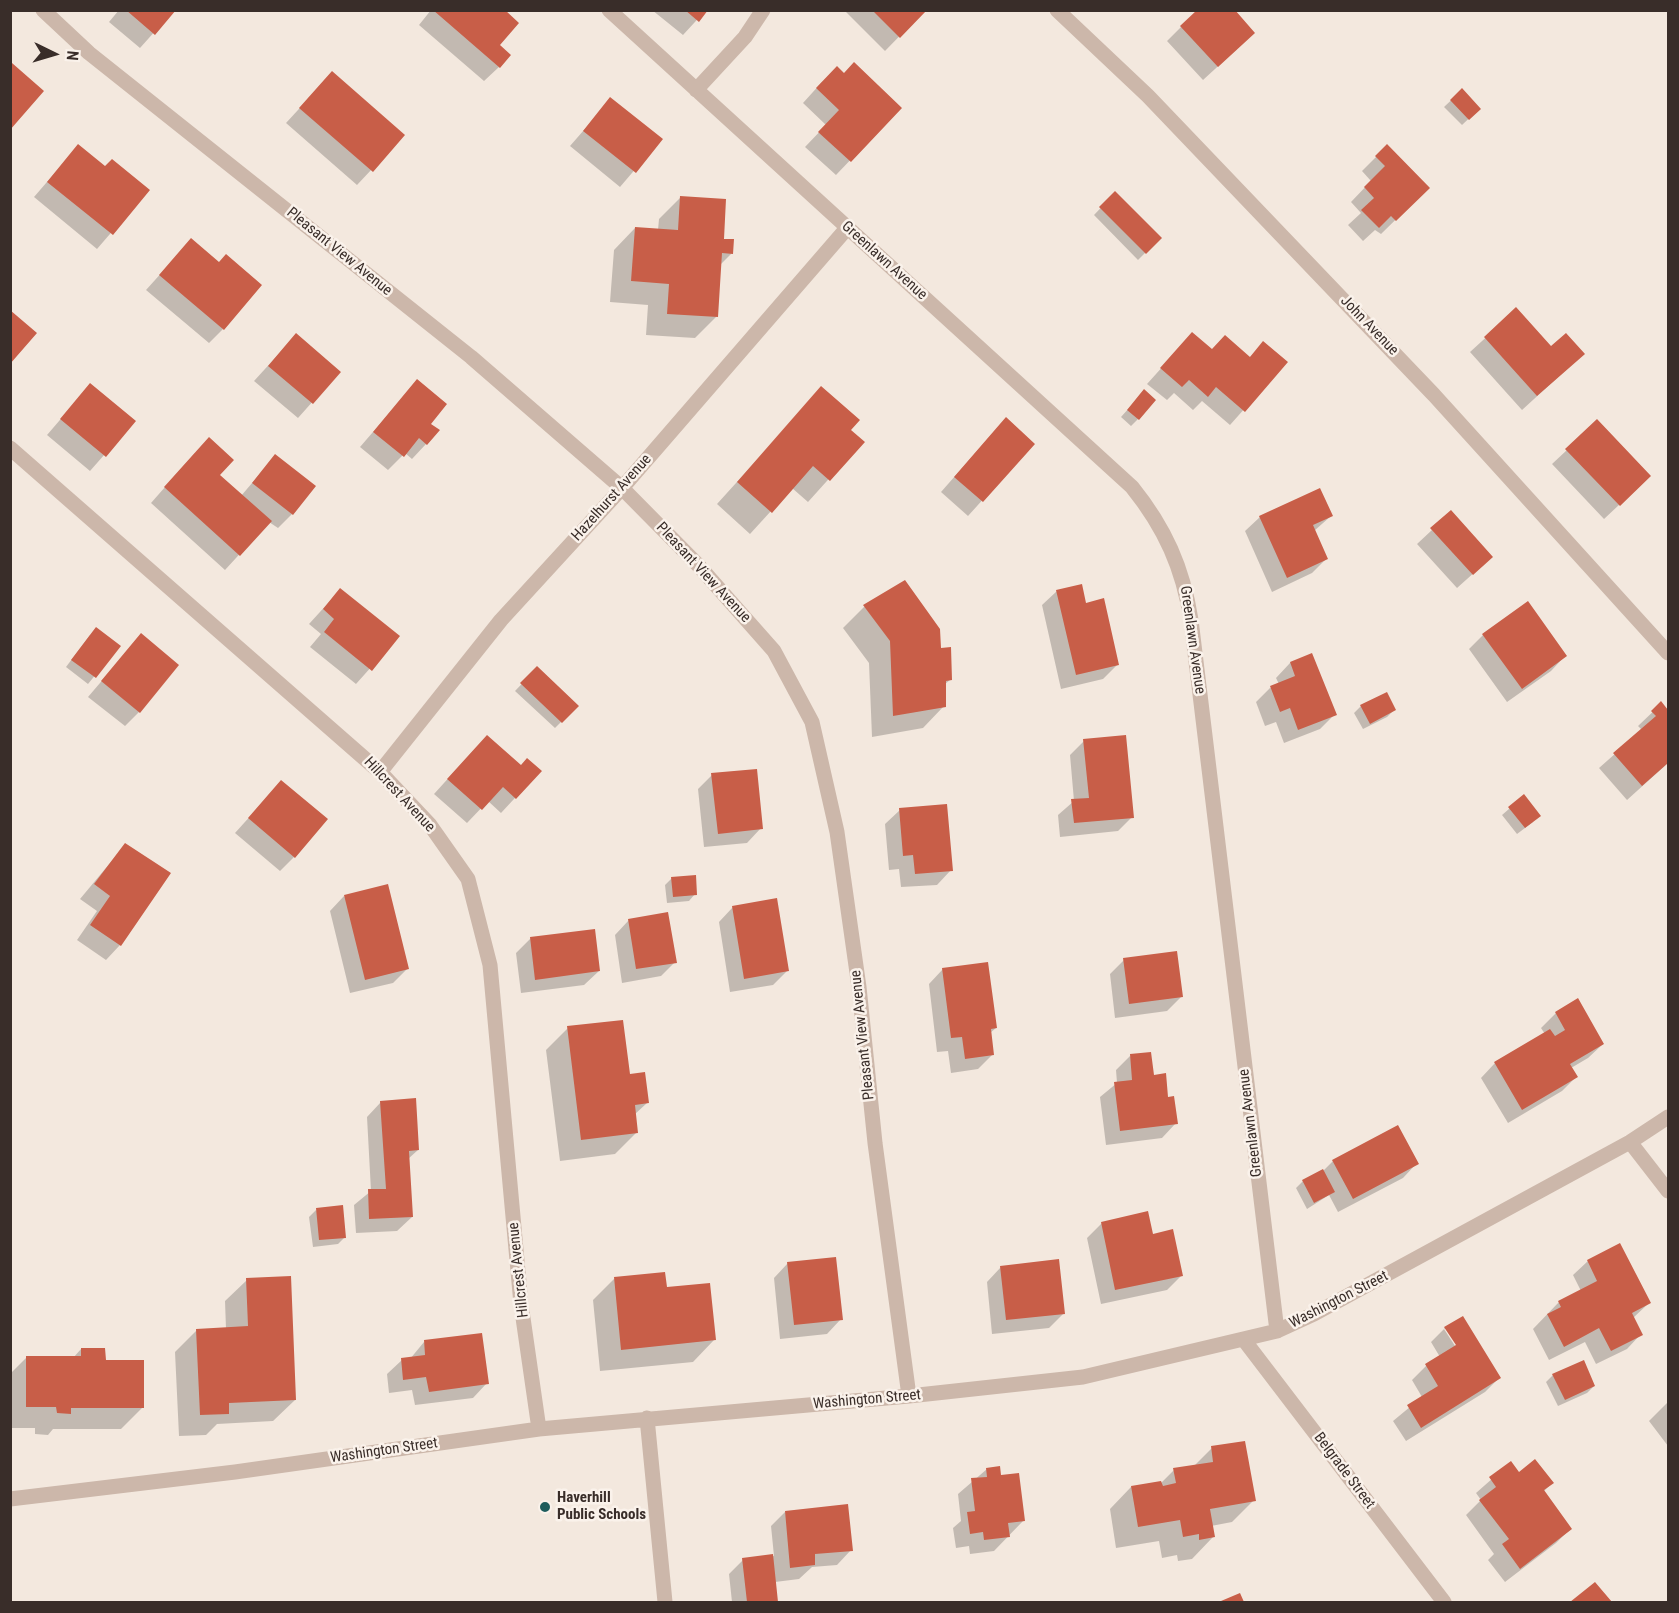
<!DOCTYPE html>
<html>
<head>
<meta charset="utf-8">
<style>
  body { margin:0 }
  #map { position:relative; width:1679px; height:1613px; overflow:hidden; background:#f3e8de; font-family:"Roboto Condensed",sans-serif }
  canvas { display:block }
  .frame { position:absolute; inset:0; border:12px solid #392d29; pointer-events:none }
  .north { position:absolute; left:24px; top:24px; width:60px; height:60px; -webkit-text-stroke:4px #faf2eb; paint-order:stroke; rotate:95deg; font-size:16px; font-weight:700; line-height:24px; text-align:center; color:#392d29 }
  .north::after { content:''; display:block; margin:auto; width:21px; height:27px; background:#392d29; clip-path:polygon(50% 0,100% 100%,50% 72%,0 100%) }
</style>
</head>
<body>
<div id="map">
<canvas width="1679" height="1613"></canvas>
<div class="frame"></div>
<div class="north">N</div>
</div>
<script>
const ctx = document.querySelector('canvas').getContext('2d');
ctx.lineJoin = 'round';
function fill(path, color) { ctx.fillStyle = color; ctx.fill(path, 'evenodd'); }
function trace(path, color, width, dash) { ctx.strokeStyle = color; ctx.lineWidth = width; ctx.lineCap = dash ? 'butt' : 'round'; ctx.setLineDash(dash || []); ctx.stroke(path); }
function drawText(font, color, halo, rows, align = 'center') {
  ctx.font = font + ' "Roboto Condensed",sans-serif'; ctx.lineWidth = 5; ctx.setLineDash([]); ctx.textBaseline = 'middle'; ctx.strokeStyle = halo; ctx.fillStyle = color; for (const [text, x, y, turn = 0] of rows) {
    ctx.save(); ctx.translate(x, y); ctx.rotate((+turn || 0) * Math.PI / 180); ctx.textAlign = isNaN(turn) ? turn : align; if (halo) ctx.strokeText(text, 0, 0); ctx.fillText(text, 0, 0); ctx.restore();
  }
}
fill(new Path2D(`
  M119 10H174L140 48 109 22Z
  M431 10H503L498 46 499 67 484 81 419 25Z
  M652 10H706L683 35Z
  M844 10H925L885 51Z
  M1181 27 1239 47 1203 80 1167 41Z
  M332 73 403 136 357 185 286 123Z
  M844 75 900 108 836 175 805 147 826 125 803 103 822 82Z
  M1462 90 1479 109 1462 125 1444 107Z
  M611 99 661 139 620 187 570 146Z
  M78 146 105 168 148 190 97 249 34 197Z
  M1387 146 1428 188 1381 234 1375 230 1363 241 1348 225 1361 213 1351 202 1371 181 1362 171Z
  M1115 193 1160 238 1138 260 1094 215Z
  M681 197 732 253 720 265 716 317 695 338 646 335 648 305 610 302 614 250 635 228 658 230 659 219Z
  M191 240 223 329 209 343 146 290Z
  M1516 310 1568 368 1522 410 1470 352Z
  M1192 334 1211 350 1249 358 1264 343 1286 362 1230 425 1202 401 1193 410 1174 393 1167 400 1147 384Z
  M296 335 339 372 298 418 254 381Z
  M417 381 429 424 426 444 412 459 405 453 388 470 360 447Z
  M90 385 134 421 90 471 47 435Z
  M822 388 849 430 862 442 808 502 792 488 750 534 717 504Z
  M1138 398V419L1131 426 1121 417Z
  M992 434 1033 444 968 516 941 492Z
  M1567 450 1635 490 1604 519 1552 464Z
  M195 453 241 496 275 456 292 514 278 528 269 522 225 570 151 503Z
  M1331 516 1314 531 1326 559 1312 573 1272 592 1245 531 1260 517Z
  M1432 530 1476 571 1457 588 1417 544Z
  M904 582 940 650 951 679 944 685V706L923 728 872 737 869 663 843 628 864 607Z
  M340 590 398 637 356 684 310 647 321 634 309 624Z
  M1057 591 1085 604 1118 664 1103 679 1061 689 1042 605Z
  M90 635 119 646 88 684 66 667Z
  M141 635 139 712 125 726 88 697Z
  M1483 635 1565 656 1551 671 1507 702 1469 649Z
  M1312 655 1335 714 1320 729 1284 743 1276 722 1265 726 1256 702 1270 688 1279 684 1276 678 1290 663Z
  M537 668 577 706 555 728 515 691Z
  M1661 704 1668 713V763L1627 800 1599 768 1642 730 1638 726Z
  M1361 706 1394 710 1387 717 1363 729 1354 713Z
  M1084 741 1132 817 1118 831 1060 837 1058 815 1074 801 1070 755Z
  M473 751 540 771 501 813 488 801 467 823 434 794Z
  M712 775 761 828 747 843 704 847 698 789Z
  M281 782 294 857 280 871 235 833Z
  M1524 796 1533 822 1517 834 1502 815Z
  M900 810 951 870 937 885 901 887 899 869 889 870 885 824Z
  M125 845 120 945 106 960 77 940 97 911 80 899Z
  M672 878 695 894 689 901 667 903 665 885Z
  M344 896 408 968 393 983 350 993 330 911Z
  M733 907 787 971 773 985 730 992 719 922Z
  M629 920 675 962 661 976 622 983 615 935Z
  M531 938 599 971 584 985 521 993 516 953Z
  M1124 960 1181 997 1167 1011 1115 1018 1110 974Z
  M943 969 996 1028 990 1033 993 1054 978 1069 951 1073 948 1051 937 1052 929 984Z
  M1556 1013 1603 1044 1588 1058 1571 1068 1576 1077 1562 1091 1508 1123 1481 1078 1495 1063 1545 1034 1541 1028Z
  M568 1028 628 1075 647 1103 634 1115 636 1133 615 1154 560 1161 546 1050Z
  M1130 1056 1152 1077 1167 1099 1176 1123 1162 1138 1106 1145 1100 1097 1117 1083 1116 1070Z
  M381 1102 418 1150 408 1159 412 1217 397 1231 356 1233 354 1205 371 1191 367 1117Z
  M1333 1161 1417 1163 1403 1178 1338 1212 1329 1195 1307 1209 1296 1188 1303 1181 1322 1172Z
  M316 1210 345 1237 338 1244 313 1247 309 1217Z
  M1102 1223 1152 1236 1181 1276 1167 1290 1101 1304 1087 1238Z
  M1588 1261 1649 1303 1633 1318 1641 1334 1627 1349 1596 1364 1585 1342 1549 1360 1533 1329 1559 1302 1581 1291 1573 1275Z
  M788 1263 841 1319 827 1334 780 1339 774 1278Z
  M1001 1267 1064 1313 1049 1328 992 1334 987 1282Z
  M614 1279 666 1289 714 1340 693 1362 600 1371 593 1300Z
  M247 1280 295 1400 273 1421 217 1424 206 1435 179 1436 175 1352 197 1330 226 1329 225 1301Z
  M1462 1318 1499 1378 1485 1392 1406 1441 1393 1421 1422 1397 1412 1380 1426 1366 1440 1357 1431 1342 1445 1328ZM1444 1329H1448L1459 1347 1457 1349Z
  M424 1342 487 1383 473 1398 415 1405 412 1390 389 1393 387 1374 402 1360 410 1359Z
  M81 1349 104 1362 143 1407 121 1429H53L48 1435 35 1434V1428H10V1374L26 1358H73Z
  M1553 1375 1594 1386 1587 1393 1558 1406 1546 1382Z
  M1668 1402V1446L1649 1421Z
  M1212 1448 1254 1500 1232 1522 1211 1526 1213 1537 1192 1559 1178 1561 1177 1555 1162 1558 1159 1541 1116 1548 1110 1509 1131 1487 1161 1483 1174 1470 1193 1467Z
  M1510 1463 1519 1474 1552 1483 1543 1492 1570 1529 1556 1543 1505 1582 1488 1560 1494 1554 1466 1515 1481 1500 1476 1493Z
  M987 1469 999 1477 1023 1521 994 1551 970 1554 969 1546 956 1548 953 1528 961 1521 958 1494Z
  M785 1512 851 1550 837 1565 812 1567 799 1579 775 1582 777 1602H732L729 1574 743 1560 774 1556 771 1526Z
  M1595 1585 1610 1602H1573Z`), '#0003');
fill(new Path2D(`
  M126 10H176L155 35Z
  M433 10H505L519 23 500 45 511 55 500 68Z
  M685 10H708L699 22Z
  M872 10H927L900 38Z
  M1197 10H1235L1255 33 1218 67 1180 26Z
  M854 62 902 108 851 162 818 132 839 110 816 88 837 66 844 73Z
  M12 63 44 91 10 130V65Z
  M332 71 405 135 373 172 299 108Z
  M1462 88 1481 109 1469 120 1450 100Z
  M610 97 663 139 636 173 583 131Z
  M78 144 105 166 112 159 150 190 113 235 47 182Z
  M1387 144 1430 188 1396 221 1391 216 1379 228 1361 210 1374 198 1364 187 1385 166 1375 156Z
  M1115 191 1162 238 1146 254 1099 207Z
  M680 196 726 199 724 239H734L733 254 722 253 718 317 667 314 669 284 631 281 635 227 678 230Z
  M191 238 219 262 226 254 262 285 224 330 159 275Z
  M1516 307 1551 346 1566 333 1585 354 1537 396 1484 337Z
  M10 310 37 333 10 364Z
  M1192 332 1212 349 1225 335 1250 357 1263 341 1288 362 1245 412 1216 387 1208 397 1189 380 1182 387 1160 368Z
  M296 333 341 372 313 404 268 366Z
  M417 379 447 404 431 424 440 430 427 445 419 438 404 457 373 432Z
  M90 383 136 421 106 457 60 419Z
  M821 386 860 420 851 430 865 442 830 481 813 466 772 513 737 482Z
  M1144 389 1156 400 1139 420 1127 410Z
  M1006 417 1035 444 983 502 954 477Z
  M1597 419 1651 476 1620 506 1565 449Z
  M209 437 234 460 220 475 272 521 240 556 164 487Z
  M275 454 316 486 293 515 252 483Z
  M1320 488 1333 516 1313 525 1328 559 1287 578 1259 516Z
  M1451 510 1493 557 1473 575 1430 528Z
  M905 580 940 629 941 648 951 647 952 680 946 681V707L893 716 890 641 863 605Z
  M1082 584 1086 603 1104 598 1119 665 1076 675 1056 590Z
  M340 588 400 636 372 671 324 632 334 619 323 609Z
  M1528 601 1567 656 1522 689 1482 634Z
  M96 627 121 646 96 678 71 660Z
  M141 633 179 665 140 713 101 681Z
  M1312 653 1337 715 1298 730 1290 708 1280 712 1270 686 1295 676 1290 662Z
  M537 666 579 706 562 723 520 683Z
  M1387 692 1396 710 1370 724 1360 705Z
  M1661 701 1668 710V763L1642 786 1613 753 1656 716 1651 711Z
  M487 735 521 765 527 758 542 771 516 799 503 787 482 810 447 779Z
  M1126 735 1134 818 1074 823 1071 799 1089 798 1083 739Z
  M757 769 763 829 718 834 711 773Z
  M281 780 328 819 295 858 248 818Z
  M1524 794 1541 816 1525 828 1508 807Z
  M947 804 953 871 915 874 913 855 903 856 899 808Z
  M125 843 171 873 121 946 90 925 110 896 94 884Z
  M696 875 697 895 673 897 671 877Z
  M388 884 409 969 365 980 344 895Z
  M777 898 789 971 744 979 732 906Z
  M668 912 677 963 636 969 628 919Z
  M595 929 600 971 535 980 530 937Z
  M1177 951 1183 997 1129 1004 1123 958Z
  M988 962 997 1028 991 1029 994 1055 965 1059 962 1037 951 1038 942 968Z
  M1578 998 1604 1044 1570 1064 1578 1077 1522 1110 1494 1062 1550 1029 1555 1036 1565 1030 1555 1012Z
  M623 1020 630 1074 645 1072 649 1103 635 1105 638 1133 581 1140 567 1026Z
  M1151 1052 1154 1075 1166 1073 1168 1097 1174 1096 1178 1124 1120 1131 1114 1082 1132 1080 1130 1054Z
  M416 1098 419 1150 409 1151 413 1217 369 1219 368 1189H386L380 1101Z
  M1398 1125 1419 1164 1353 1199 1332 1160Z
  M1323 1169 1335 1192 1314 1203 1302 1180Z
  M343 1205 346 1238 319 1240 316 1208Z
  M1148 1211 1153 1234 1173 1229 1183 1276 1115 1290 1101 1222Z
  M1620 1243 1651 1303 1632 1313 1643 1335 1611 1351 1599 1328 1564 1347 1547 1314 1561 1307 1558 1301 1597 1281 1587 1260Z
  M836 1257 843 1320 794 1325 787 1262Z
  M1059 1259 1065 1314 1006 1320 1000 1266Z
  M665 1272 667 1287 710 1283 716 1340 621 1350 614 1277Z
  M291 1276 296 1400 229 1403V1414L200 1415 196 1329 248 1326 246 1278Z
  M1463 1316 1501 1378 1421 1428 1407 1405 1438 1386 1425 1364 1456 1345 1444 1327Z
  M482 1333 489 1384 429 1392 426 1377 403 1380 401 1358 425 1355 424 1340Z
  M81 1348H105L106 1360H144V1408H71V1414L57 1413 56 1407H26V1356H81Z
  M1584 1360 1595 1386 1565 1400 1552 1374Z
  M1245 1441 1256 1501 1210 1509 1215 1537 1199 1540V1534L1183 1537 1180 1520 1138 1527 1131 1486 1161 1481 1163 1486 1176 1483 1173 1468 1213 1462 1211 1446Z
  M1535 1459 1554 1483 1544 1490 1572 1529 1520 1569 1502 1544 1509 1539 1479 1500 1496 1487 1489 1477 1511 1461 1519 1472Z
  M1000 1466 1001 1475 1019 1473 1025 1521 1008 1523 1010 1537 984 1540 983 1532 970 1534 967 1512 975 1511 971 1478 987 1477 986 1468Z
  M848 1504 853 1551 815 1554V1565L790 1568 785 1511Z
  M773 1554 778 1602H747L742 1558Z
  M1595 1582 1612 1602H1570Z
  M1240 1593 1244 1602H1222L1221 1601Z`), '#c85e48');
trace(new Path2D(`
  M43 10 89 53 471 357 622 488 698 565 774 651 812 722 837 832 859 987 875 1143 909 1396
  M609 10 1132 487C1165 528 1183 568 1191 620L1277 1331
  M1057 10 1148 96 1434 395 1668 653
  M696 90 745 37 763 10
  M10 448 380 772 430 825 468 879 490 965 521 1304 539 1429
  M380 772 501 620 622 488 848 227
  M1630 1142 1668 1191
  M1244 1340 1444 1602
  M647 1418 665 1602
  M10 1499 235 1472 539 1429 909 1396 1083 1377 1277 1331 1314 1314 1630 1142 1668 1117`), '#ccb7aa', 15);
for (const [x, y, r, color] of [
  [545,1507,6,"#1e5c5c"]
]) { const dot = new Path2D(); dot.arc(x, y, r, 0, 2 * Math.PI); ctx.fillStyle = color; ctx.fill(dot); trace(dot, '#faf2eb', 2); }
drawText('15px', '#392d29', '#faf2eb', [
  ["Pleasant View Avenue",339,252,39],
  ["Greenlawn Avenue",884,261,42],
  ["John Avenue",1369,326,46],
  ["Hazelhurst Avenue",612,498,-48],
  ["Pleasant View Avenue",703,573,47],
  ["Greenlawn Avenue",1192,640,82],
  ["Hillcrest Avenue",399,795,47],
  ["Pleasant View Avenue",863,1035,-96],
  ["Greenlawn Avenue",1251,1123,-97],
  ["Hillcrest Avenue",519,1270,-96],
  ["Washington Street",1339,1300,-27],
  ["Washington Street",867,1400,-5],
  ["Washington Street",384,1451,-8],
  ["Belgrade Street",1344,1471,53]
]);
drawText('bold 15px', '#392d29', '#faf2eb', [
  ["Haverhill",557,1498],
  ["Public Schools",557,1515]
], 'left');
</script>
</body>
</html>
